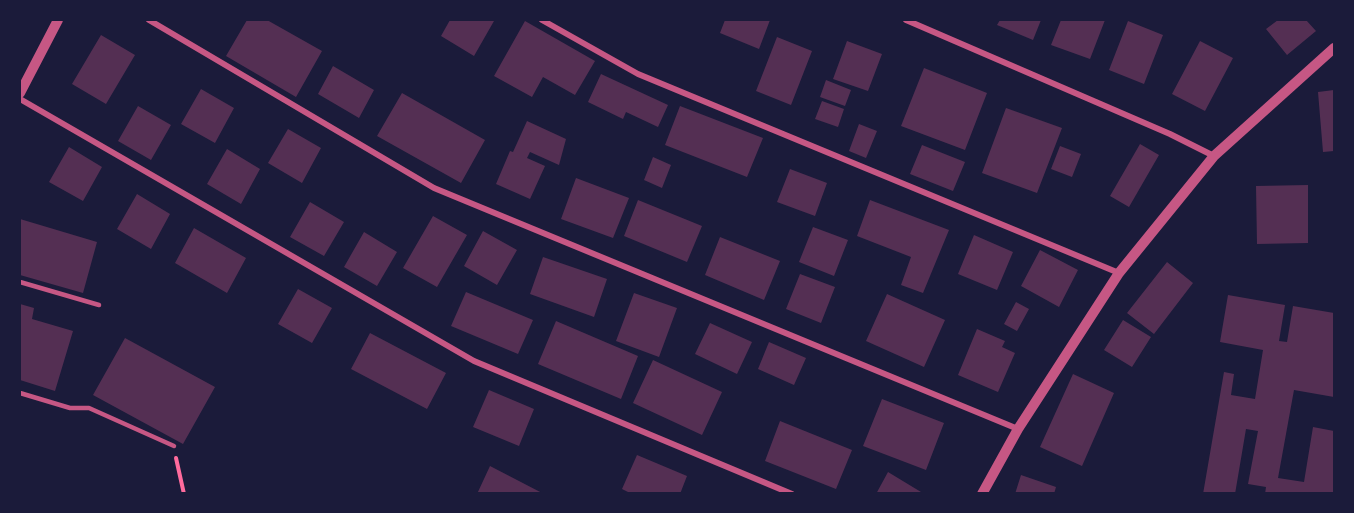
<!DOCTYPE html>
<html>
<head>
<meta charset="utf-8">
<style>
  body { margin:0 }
  #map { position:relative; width:1354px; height:513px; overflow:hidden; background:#1b1b3a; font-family:Lora,serif }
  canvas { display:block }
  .frame { position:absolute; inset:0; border:21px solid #1b1b3a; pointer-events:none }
</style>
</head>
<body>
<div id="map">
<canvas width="1354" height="513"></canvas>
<div class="frame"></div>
</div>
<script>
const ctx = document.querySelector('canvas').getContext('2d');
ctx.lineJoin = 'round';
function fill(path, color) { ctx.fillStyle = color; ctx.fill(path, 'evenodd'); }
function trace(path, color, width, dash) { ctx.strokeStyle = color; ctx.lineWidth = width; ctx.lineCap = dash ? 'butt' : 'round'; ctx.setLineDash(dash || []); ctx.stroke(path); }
fill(new Path2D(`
  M247 20H267L322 51 296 97 226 56Z
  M450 20H491L494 21 474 56 441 36Z
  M725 20H770L759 49 720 33Z
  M1000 20H1041L1033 40 997 25Z
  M1061 20H1105L1090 59 1051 45Z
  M1278 20H1306L1316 31 1287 55 1266 29Z
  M525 21 595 61 575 95 543 77 532 97 494 76Z
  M1128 21 1163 35 1144 84 1109 70Z
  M101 35 135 55 106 104 72 84Z
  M777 37 812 51 791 105 756 91Z
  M847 41 882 54 868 91 833 79Z
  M1200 41 1233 58 1205 111 1172 94Z
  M333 66 374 90 359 118 318 94Z
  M924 68 987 93 965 150 901 126Z
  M601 74 668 105 658 127 626 112 623 119 588 102Z
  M826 80 851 90 845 106 820 97Z
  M201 89 234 108 215 143 181 124Z
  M1334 90V151L1323 152 1318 92Z
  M402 93 485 140 461 183 377 136Z
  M822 101 844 109 838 127 815 119Z
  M138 106 171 125 151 160 118 141Z
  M680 106 763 138 747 177 665 145Z
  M1006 108 1062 128 1037 193 982 173Z
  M527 121 566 139 559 165 530 152 527 158 545 166 530 199 496 184 510 151 513 152Z
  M859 124 877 131 866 158 849 151Z
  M288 129 321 148 302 183 268 163Z
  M1140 144 1159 155 1129 207 1110 196Z
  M922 145 965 162 953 191 910 174Z
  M1060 146 1081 154 1072 177 1051 169Z
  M69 147 102 167 83 201 49 182Z
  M227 149 260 169 241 204 207 184Z
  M653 157 671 165 662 188 644 180Z
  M790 169 827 183 815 216 777 202Z
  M576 178 629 198 613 238 561 219Z
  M1308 185V243L1257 244 1256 186Z
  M137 194 170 214 151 249 117 229Z
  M638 200 702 226 687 262 624 236Z
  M870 200 949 230 923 293 901 285 911 257 857 236Z
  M310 202 344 222 324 256 290 237Z
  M433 216 467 235 437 287 403 268Z
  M20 219 97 242 83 293 20 275Z
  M813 227 848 240 834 276 799 262Z
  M194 228 246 258 227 293 175 263Z
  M483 231 517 250 497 285 464 266Z
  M364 232 397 252 377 286 344 267Z
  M974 235 1013 252 997 290 958 274Z
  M720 237 780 261 764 300 705 275Z
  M1040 250 1078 270 1059 307 1021 286Z
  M543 257 607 279 594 317 530 294Z
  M1167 262 1193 283 1154 334 1127 313Z
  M800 274 835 287 821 323 786 309Z
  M298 289 332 308 312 343 278 324Z
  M466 292 533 320 518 354 451 326Z
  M634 293 677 308 659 357 616 341Z
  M887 294 945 320 924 367 866 341Z
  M1228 295 1285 305 1279 341 1287 342 1293 306 1334 313V397L1294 390 1278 478 1304 482 1313 427 1334 431V494H1265L1266 487 1248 484 1258 431 1246 429 1235 494H1203L1224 372 1234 374 1231 395 1255 399 1263 350 1220 342Z
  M1016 302 1029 309 1017 331 1004 324Z
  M20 304 34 308 32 319 73 331 55 391 20 380Z
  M1123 320 1151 337 1132 367 1104 350Z
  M556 321 638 356 621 399 538 364Z
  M710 323 752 342 737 374 695 354Z
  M977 329 1005 341 1002 347 1015 353 998 392 958 375Z
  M370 333 446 373 427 409 351 369Z
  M125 338 215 387 183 444 93 395Z
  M769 342 806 358 794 385 758 369Z
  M653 360 722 392 702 435 633 403Z
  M1073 374 1114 393 1082 466 1040 447Z
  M489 390 534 409 519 446 473 427Z
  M882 399 944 423 926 470 863 446Z
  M780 421 852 450 836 489 765 461Z
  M637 455 687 476 680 494H632L622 489Z
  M490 466 544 494H477Z
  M888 472 921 492 920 494H876Z
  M1021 475 1056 487 1054 494H1015Z`), '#542f53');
trace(new Path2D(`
  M176 458 184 494`), '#ff6b9d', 4);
trace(new Path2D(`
  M20 282 99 305
  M20 393 70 408H89L174 446`), '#c65784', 4.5);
trace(new Path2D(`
  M149 20 434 188 1018 429
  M542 20 638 74 1119 273
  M906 20 1170 134 1214 156
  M20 99 474 361 792 494`), '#c65784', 6);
trace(new Path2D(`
  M20 93 58 20
  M982 494 1018 429 1119 273 1214 156 1334 48`), '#c65784', 10);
</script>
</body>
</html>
